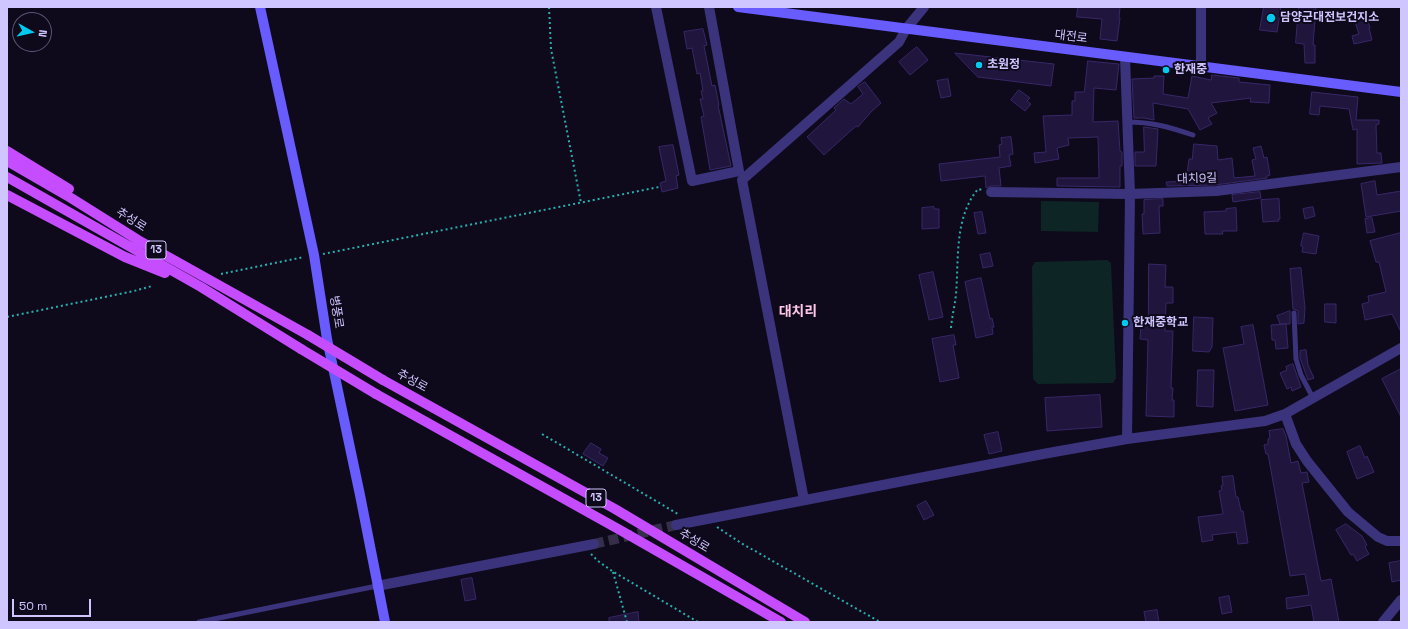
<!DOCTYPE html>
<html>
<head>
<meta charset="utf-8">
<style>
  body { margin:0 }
  #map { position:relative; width:1408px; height:629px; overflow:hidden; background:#0e0a1b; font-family:"Space Grotesk",sans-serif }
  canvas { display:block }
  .frame { position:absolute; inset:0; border:8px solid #cfc5ff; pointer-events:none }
  .north { position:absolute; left:12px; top:12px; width:40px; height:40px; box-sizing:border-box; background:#0e0a1b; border:1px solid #5b5576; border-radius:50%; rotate:98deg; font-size:11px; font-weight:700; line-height:16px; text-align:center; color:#cfc5ff }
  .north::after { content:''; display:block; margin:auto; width:14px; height:18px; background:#00caf0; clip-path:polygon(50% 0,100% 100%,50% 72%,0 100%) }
  .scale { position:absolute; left:12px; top:599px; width:79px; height:18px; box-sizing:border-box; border:2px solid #cfc5ff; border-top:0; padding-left:5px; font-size:12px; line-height:14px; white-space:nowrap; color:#cfc5ff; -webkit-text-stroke:3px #0e0a1b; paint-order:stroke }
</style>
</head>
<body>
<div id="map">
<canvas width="1408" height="629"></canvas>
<div class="frame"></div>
<div class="north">N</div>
<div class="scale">50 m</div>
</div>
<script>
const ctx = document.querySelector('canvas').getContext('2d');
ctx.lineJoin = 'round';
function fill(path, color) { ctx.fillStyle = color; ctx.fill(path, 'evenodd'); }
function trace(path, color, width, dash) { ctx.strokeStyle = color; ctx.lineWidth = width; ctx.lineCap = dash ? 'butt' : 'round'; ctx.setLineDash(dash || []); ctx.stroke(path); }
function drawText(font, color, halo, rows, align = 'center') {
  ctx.font = font + ' "Space Grotesk","Noto Sans KR",sans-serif'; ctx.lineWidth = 4; ctx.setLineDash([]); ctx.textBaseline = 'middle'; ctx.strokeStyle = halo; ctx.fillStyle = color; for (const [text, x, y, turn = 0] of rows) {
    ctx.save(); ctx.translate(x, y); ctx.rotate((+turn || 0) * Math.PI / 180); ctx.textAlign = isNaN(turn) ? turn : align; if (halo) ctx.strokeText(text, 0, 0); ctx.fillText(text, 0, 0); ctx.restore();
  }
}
fill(new Path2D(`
  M1041 201 1099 202 1098 232 1041 231Z
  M1107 260 1111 263 1116 378 1113 383 1038 384 1033 379 1032 267 1035 262Z`), '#0d2525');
const building = new Path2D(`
  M1078 7H1120L1119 18H1120L1117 41 1100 39 1102 19 1077 17Z
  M1264 7H1281L1277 32 1260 30Z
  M1299 7H1316L1313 45H1315V63H1305L1304 44 1296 43Z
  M1366 15 1370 28H1369L1372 40 1354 44 1352 36 1359 34 1354 19Z
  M703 29 707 45 704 46 712 86 715 85 719 105H718L731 166 710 170 701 117 704 116 700 99H703L701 91H703L700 73 697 74 692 48 687 49 684 32Z
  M917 47 928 60 910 75 899 62Z
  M955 53 1054 64 1051 86 978 77Z
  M1088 61 1119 64 1116 90 1094 88 1093 122 1118 121 1120 151 1122 152V166H1120V187L1057 186V178H1099L1098 137 1068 138 1069 145 1057 148 1059 159 1035 163 1034 153 1046 152 1043 116 1072 115V101H1075V92H1084Z
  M1212 75 1239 78V82L1270 85 1269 103 1250 102 1251 98 1211 103 1217 113 1208 118 1212 124 1200 130 1188 109 1153 103 1154 120 1144 118H1134L1132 79 1154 78V76H1164L1163 94 1188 98 1192 76 1211 80Z
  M948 79 951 96 941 98 937 81Z
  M865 82 881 103 871 112 858 127 856 126 824 155 807 137 836 110 834 108 844 99 851 104 863 94 858 87Z
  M1019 90 1030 98 1027 101 1031 104 1025 111 1011 100Z
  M1312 92 1358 97 1356 120H1379V124L1376 125 1377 153H1381L1382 163 1357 164V129L1353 130 1349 109 1320 106 1319 115 1310 114Z
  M1144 127 1158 129 1156 166H1135V152H1144Z
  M1011 137 1013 154 1009 155 1011 166 999 168 1001 186H991L986 188 985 176 941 181 939 164 1000 157 999 145 1002 144 1001 138Z
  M1194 144 1217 146 1218 160 1232 158 1234 178 1255 176 1252 160 1256 159 1253 148 1261 146 1264 158 1267 157 1270 175 1267 176V178L1215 185 1167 186 1166 182 1186 181 1189 159H1192Z
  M673 145 679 175 676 176 678 188 662 192 660 183 666 181 659 147Z
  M1375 181 1377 195 1401 191V211L1366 217 1361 184Z
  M1260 192 1261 198 1233 202 1232 195Z
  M1163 199V206H1159L1160 233 1143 234 1142 214H1144V200Z
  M1279 199 1280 219H1278L1279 221 1263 222 1261 200Z
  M934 207V209H939V228L922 229V208Z
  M1313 207 1315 216 1305 219 1303 209Z
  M1236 208 1237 231H1222L1223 234H1205L1204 212 1226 211V209Z
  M982 212 986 233 978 234 974 213Z
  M1372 218 1375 232 1367 233 1365 219Z
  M1304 233 1319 236 1316 254 1302 252 1303 247 1301 246Z
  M1401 233V332L1392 314 1365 320 1362 304 1369 302 1368 296 1386 292 1379 262H1376L1370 241Z
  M990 253 993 266 983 268 980 255Z
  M1149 264 1166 265 1165 287H1173V303H1166L1165 331H1173L1171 388H1173L1172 400H1174V417L1146 416 1148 340 1140 339 1141 325H1148Z
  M1301 268 1305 308 1304 323 1298 324V311L1293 309 1290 269Z
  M933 272 943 317 929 320 919 275Z
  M981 278 990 319 992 318 994 327H992L993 334 976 338 965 282Z
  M1325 304H1336V323L1325 322Z
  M1290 311V324H1286L1288 348 1276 349 1275 340H1272L1271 325 1286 324H1280L1277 316Z
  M1194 317 1213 318 1212 347 1209 352 1193 351Z
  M1253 325 1268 405 1235 411 1223 348 1244 344 1241 327Z
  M954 335 956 345H953L959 378 940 382 932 339Z
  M1306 350 1308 365 1314 378 1308 380 1300 358V351Z
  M1293 364 1301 387 1292 391 1291 387 1287 389 1280 373 1287 370 1286 367Z
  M1401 369V417L1382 379Z
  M1198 370H1214L1213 407 1197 406Z
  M1100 395 1102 427 1047 431 1045 398Z
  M1283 429 1286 436 1291 463 1298 461 1301 473 1307 472 1309 482 1302 483 1321 581 1331 579 1339 622H1314L1311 605 1287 609 1286 598 1309 595 1305 574 1290 576 1268 454H1266L1264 445 1268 444V439L1270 438 1269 431Z
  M998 432 1002 451 989 454 984 435Z
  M591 443 601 449 599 453 608 458 603 466 583 454Z
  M1360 446 1365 458 1367 456 1374 472 1357 479 1347 452Z
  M1233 476 1236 497H1238L1241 511H1243L1248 543 1238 544 1236 532 1212 535 1213 540 1202 542 1198 517 1223 514 1219 491 1222 490 1221 486 1223 485 1222 477Z
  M926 501 934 515 924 520 917 506Z
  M1346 524 1362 536 1367 545 1365 547 1369 554 1357 561 1353 554 1351 555 1336 530Z
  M1401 561V580L1392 582 1389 563Z
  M472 578 476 599 465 601 461 580Z
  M1229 596 1232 612 1222 614 1219 598Z
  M1157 610 1159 622H1146L1144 612Z
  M638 612 639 622H609V618Z`);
fill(building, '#20163d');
trace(building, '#382769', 1);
trace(new Path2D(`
  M594 544 676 525`), '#352f49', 10, [10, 5]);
trace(new Path2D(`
  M549 7 551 49 581 203
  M323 254 659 187
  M221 274 304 257
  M7 317 134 291 152 286
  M951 328C952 316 955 305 956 294 959 259 954 218 978 189L982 190
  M542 434 678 514
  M717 527 741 543 880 622
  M591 554 598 561 612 571 698 622
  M613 572 627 622`), '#29afae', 2, [2, 3]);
trace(new Path2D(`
  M1127 122C1152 122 1169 127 1193 135
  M1294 313 1296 359 1301 375 1313 398
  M199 622 377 586`), '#3b347c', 5);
trace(new Path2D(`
  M656 7 692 181 739 171 709 7
  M1201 7V67
  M1125 57 1130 194 1216 191 1401 167
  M991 192 1130 194 1127 439
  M1401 348 1285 414 1296 444 1307 461 1348 512 1378 537 1387 541H1401
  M804 500 742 180 899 42 906 29 924 7
  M676 525 1043 454 1127 439 1265 421 1285 414
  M377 586 594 544
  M1383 622 1401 600`), '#3b347c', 10);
trace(new Path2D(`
  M260 7 314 255 327 339 360 495 385 622
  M738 7 1401 92`), '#695cff', 10);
trace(new Path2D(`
  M7 151 69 189
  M7 161 71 198 138 240 308 335
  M7 177 201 287 301 349
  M7 195 125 257 165 273
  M383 380 615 509 805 622
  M376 394 620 530 781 622`), '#c64cff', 10);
trace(new Path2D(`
  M308 335 383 380
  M301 349 376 394`), '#c64cff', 10);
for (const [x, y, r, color] of [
  [1271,18,5,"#00caf0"],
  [979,65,4,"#00caf0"],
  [1166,70,4,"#00caf0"],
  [1125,323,4,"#00caf0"]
]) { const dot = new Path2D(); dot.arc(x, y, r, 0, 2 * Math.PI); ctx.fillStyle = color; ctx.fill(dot); trace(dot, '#0e0a1b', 1.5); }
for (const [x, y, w] of [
  [156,250,20],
  [596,498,20]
]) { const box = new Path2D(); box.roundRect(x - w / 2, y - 9, w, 18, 3); ctx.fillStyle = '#0e0a1b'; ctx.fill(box); trace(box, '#cfc5ff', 1); }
drawText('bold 11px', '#cfc5ff', null, [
  ["13",156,250],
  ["13",596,498]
]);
drawText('bold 12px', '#cfc5ff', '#0e0a1b', [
  ["담양군대전보건지소",1280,18],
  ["초원정",987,65],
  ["한재중",1174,70],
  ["한재중학교",1133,323]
], 'left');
drawText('12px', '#cfc5ff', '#0e0a1b', [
  ["대전로",1071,37,7],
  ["대치9길",1197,179,-2],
  ["추성로",131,220,32],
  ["병풍로",336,312,81],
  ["추성로",412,381,29],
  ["추성로",694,541,31]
]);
drawText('bold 14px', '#ffc7e7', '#0e0a1b', [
  ["대치리",798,312]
]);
</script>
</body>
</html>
